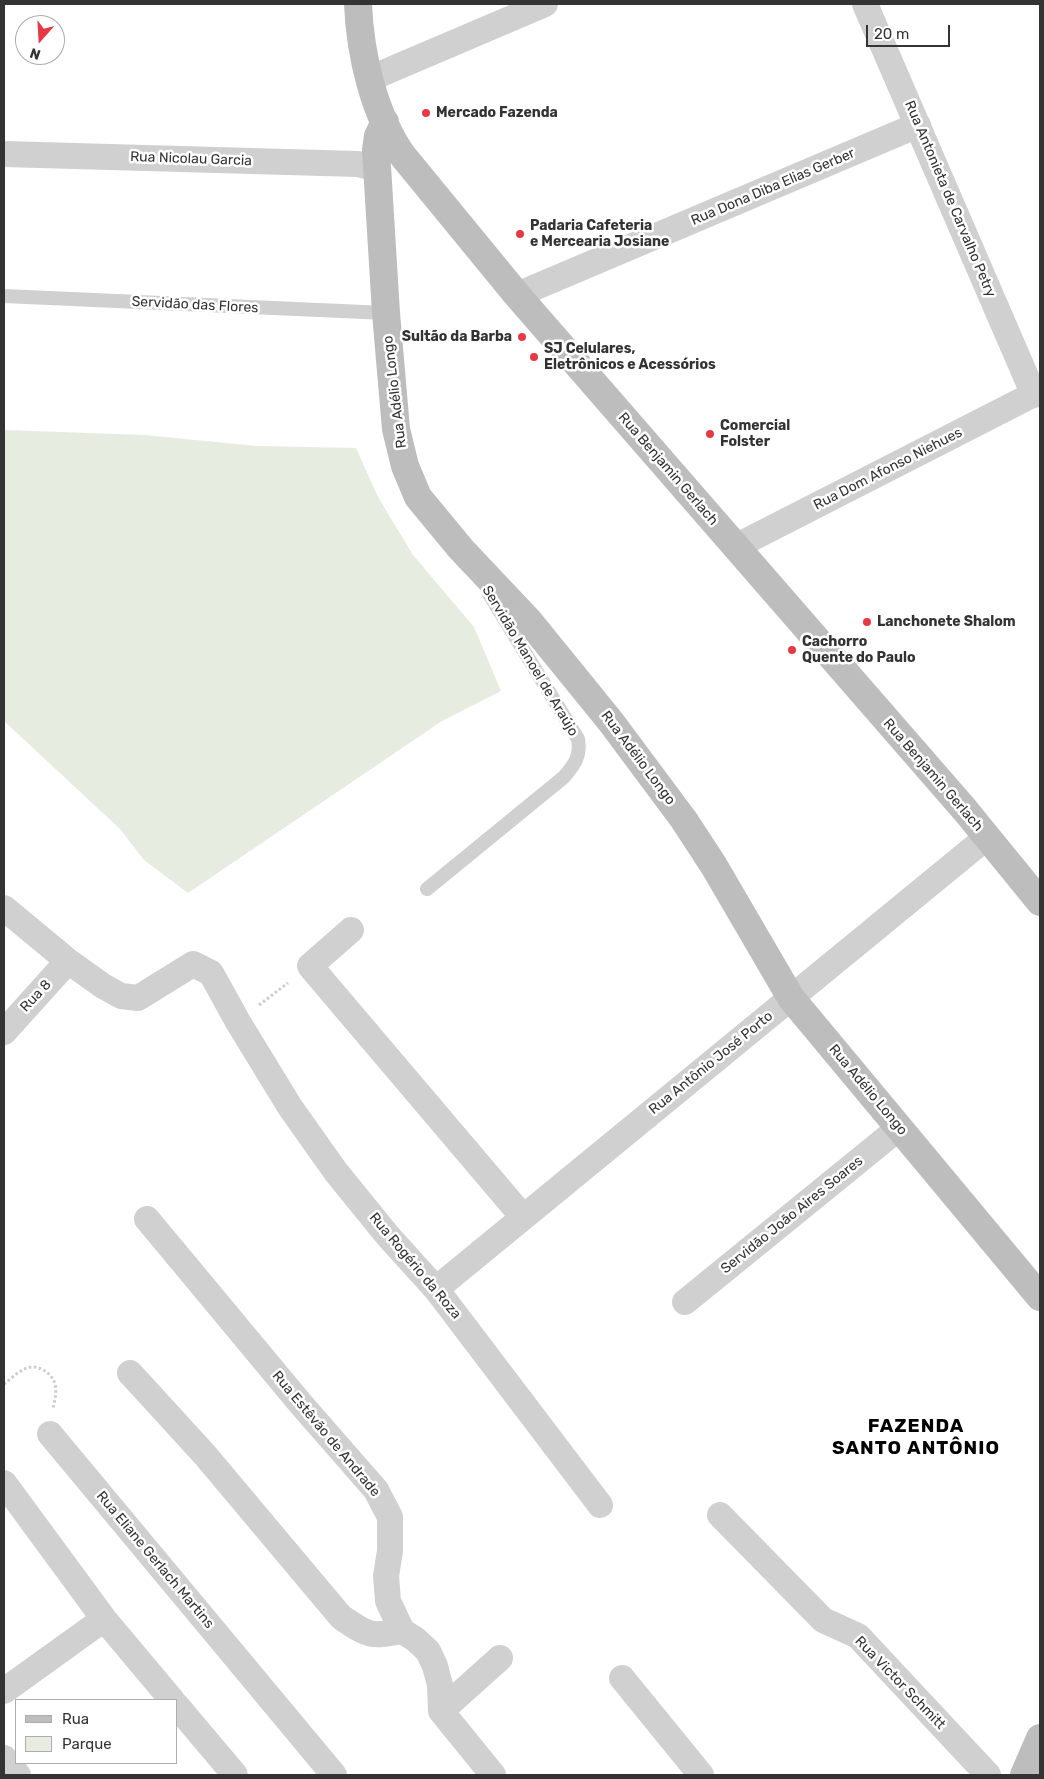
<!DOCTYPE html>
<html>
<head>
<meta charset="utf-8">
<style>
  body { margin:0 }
  #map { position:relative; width:1044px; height:1779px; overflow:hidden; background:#fff; font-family:Rubik,sans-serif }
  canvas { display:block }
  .frame { position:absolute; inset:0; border:5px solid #333; pointer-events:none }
  .legend { position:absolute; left:15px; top:1699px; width:162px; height:65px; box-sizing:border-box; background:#fff; border:1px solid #adadad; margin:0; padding:6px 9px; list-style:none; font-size:15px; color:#333 }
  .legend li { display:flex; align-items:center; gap:10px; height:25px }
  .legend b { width:25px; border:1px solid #adadad }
  .north { position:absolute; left:15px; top:15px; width:50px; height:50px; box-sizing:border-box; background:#fff; border:1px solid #adadad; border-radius:50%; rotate:199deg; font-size:14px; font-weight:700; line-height:20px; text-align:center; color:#333 }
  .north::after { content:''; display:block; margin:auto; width:18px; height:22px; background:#e63946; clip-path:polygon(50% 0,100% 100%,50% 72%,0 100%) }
  .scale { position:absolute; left:866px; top:25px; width:84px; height:22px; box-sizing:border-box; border:2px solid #333; border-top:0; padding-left:6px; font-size:15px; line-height:18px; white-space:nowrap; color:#333; -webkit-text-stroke:4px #fff; paint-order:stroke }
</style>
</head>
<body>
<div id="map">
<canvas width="1044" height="1779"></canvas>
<div class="frame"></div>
<ul class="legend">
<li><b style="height:6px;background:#bdbdbd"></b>Rua</li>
<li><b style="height:14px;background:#e6ecdf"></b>Parque</li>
</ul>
<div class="north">N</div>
<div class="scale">20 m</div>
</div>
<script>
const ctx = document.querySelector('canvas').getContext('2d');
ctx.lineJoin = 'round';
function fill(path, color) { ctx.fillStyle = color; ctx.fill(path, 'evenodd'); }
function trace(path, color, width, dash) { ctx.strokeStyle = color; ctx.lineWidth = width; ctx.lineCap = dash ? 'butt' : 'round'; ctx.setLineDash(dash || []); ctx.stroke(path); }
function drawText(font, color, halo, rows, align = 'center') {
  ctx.font = font + ' Rubik,sans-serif'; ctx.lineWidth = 5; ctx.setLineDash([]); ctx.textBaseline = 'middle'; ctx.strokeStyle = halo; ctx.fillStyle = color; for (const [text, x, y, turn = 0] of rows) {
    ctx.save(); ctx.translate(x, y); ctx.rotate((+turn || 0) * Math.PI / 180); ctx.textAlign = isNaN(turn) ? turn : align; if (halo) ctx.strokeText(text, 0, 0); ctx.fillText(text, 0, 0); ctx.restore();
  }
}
fill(new Path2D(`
  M4 430 144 435 257 446 356 448 378 497 413 555 474 627 501 691 442 721 188 893 144 860 120 829 4 721Z`), '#e6ecdf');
trace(new Path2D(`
  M259 1005 288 983
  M4 1384C11 1379 18 1371 27 1368 38 1364 52 1373 55 1384 57 1392 55 1400 53 1408`), '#cdcdcd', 3, [2.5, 2.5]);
trace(new Path2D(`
  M4 296 386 313
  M427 889 564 777C575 764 581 756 578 739L489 594`), '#d0d0d0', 14);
trace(new Path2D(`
  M865 4 1034 395
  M369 79 545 4
  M4 154 358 164 377 169
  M517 295 918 125
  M735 547 1040 391
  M4 908 68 961 103 986 121 996 138 998 193 964 211 973 238 1022 290 1107 336 1172 388 1236 436 1289 600 1505
  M351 930 310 966 523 1217
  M4 1032 68 961
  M147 1219 300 1403 376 1490 390 1517V1551L386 1576 388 1601 402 1631 415 1639 428 1651 435 1666 440 1685 441 1711 493 1775
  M436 1289 987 837
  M685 1302 899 1128
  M130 1373 205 1455 341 1617C369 1636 369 1637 402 1631
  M50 1434 334 1775
  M4 1483 104 1619 172 1700
  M720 1515 823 1620 858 1636 988 1775
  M622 1678 701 1775
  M4 1691 104 1619
  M176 1705 235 1775
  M441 1711 500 1658
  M4 1758 18 1775`), '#d0d0d0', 26);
trace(new Path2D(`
  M358 4C360 54 374 115 403 156L517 295 965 810 1040 902
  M385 122 378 136 376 150 386 313 396 429 405 466 418 497 461 549 529 621 611 722 684 820 714 866 791 998 1040 1297
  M1024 1775 1040 1738`), '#bdbdbd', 28);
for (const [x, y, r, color] of [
  [426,113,5,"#e63946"],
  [520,234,5,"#e63946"],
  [522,337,5,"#e63946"],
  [534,357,5,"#e63946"],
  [710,434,5,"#e63946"],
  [867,622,5,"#e63946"],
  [792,650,5,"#e63946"]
]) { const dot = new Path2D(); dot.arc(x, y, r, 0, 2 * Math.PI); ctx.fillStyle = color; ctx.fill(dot); trace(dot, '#fff', 2); }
drawText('bold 14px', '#333', '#fff', [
  ["Mercado Fazenda",436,113],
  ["Padaria Cafeteria",530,226],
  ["e Mercearia Josiane",530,242],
  ["Sultão da Barba",512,337,"right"],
  ["SJ Celulares,",544,349],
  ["Eletrônicos e Acessórios",544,365],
  ["Comercial",720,426],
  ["Folster",720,442],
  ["Lanchonete Shalom",877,622],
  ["Cachorro",802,642],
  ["Quente do Paulo",802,658]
], 'left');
drawText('14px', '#333', '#fff', [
  ["Rua Nicolau Garcia",191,159,2],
  ["Rua Dona Diba Elias Gerber",773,187,-23],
  ["Rua Antonieta de Carvalho Petry",950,199,67],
  ["Servidão das Flores",195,305,3],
  ["Rua Adélio Longo",395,392,-97],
  ["Rua Benjamin Gerlach",668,469,49],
  ["Rua Dom Afonso Niehues",888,469,-27],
  ["Servidão Manoel de Araújo",530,661,59],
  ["Rua Adélio Longo",638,758,53],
  ["Rua Benjamin Gerlach",933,775,49],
  ["Rua 8",36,996,-47],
  ["Rua Antônio José Porto",711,1063,-39],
  ["Rua Adélio Longo",868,1090,50],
  ["Servidão João Aires Soares",792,1215,-39],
  ["Rua Rogério da Roza",415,1266,50],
  ["Rua Estêvão de Andrade",326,1434,50],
  ["Rua Eliane Gerlach Martins",155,1560,50],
  ["Rua Victor Schmitt",900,1683,46]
]);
ctx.letterSpacing = '1px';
drawText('bold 19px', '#000', '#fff', [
  ["FAZENDA",916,1427],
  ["SANTO ANTÔNIO",916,1449]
]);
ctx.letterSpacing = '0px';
</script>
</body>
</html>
